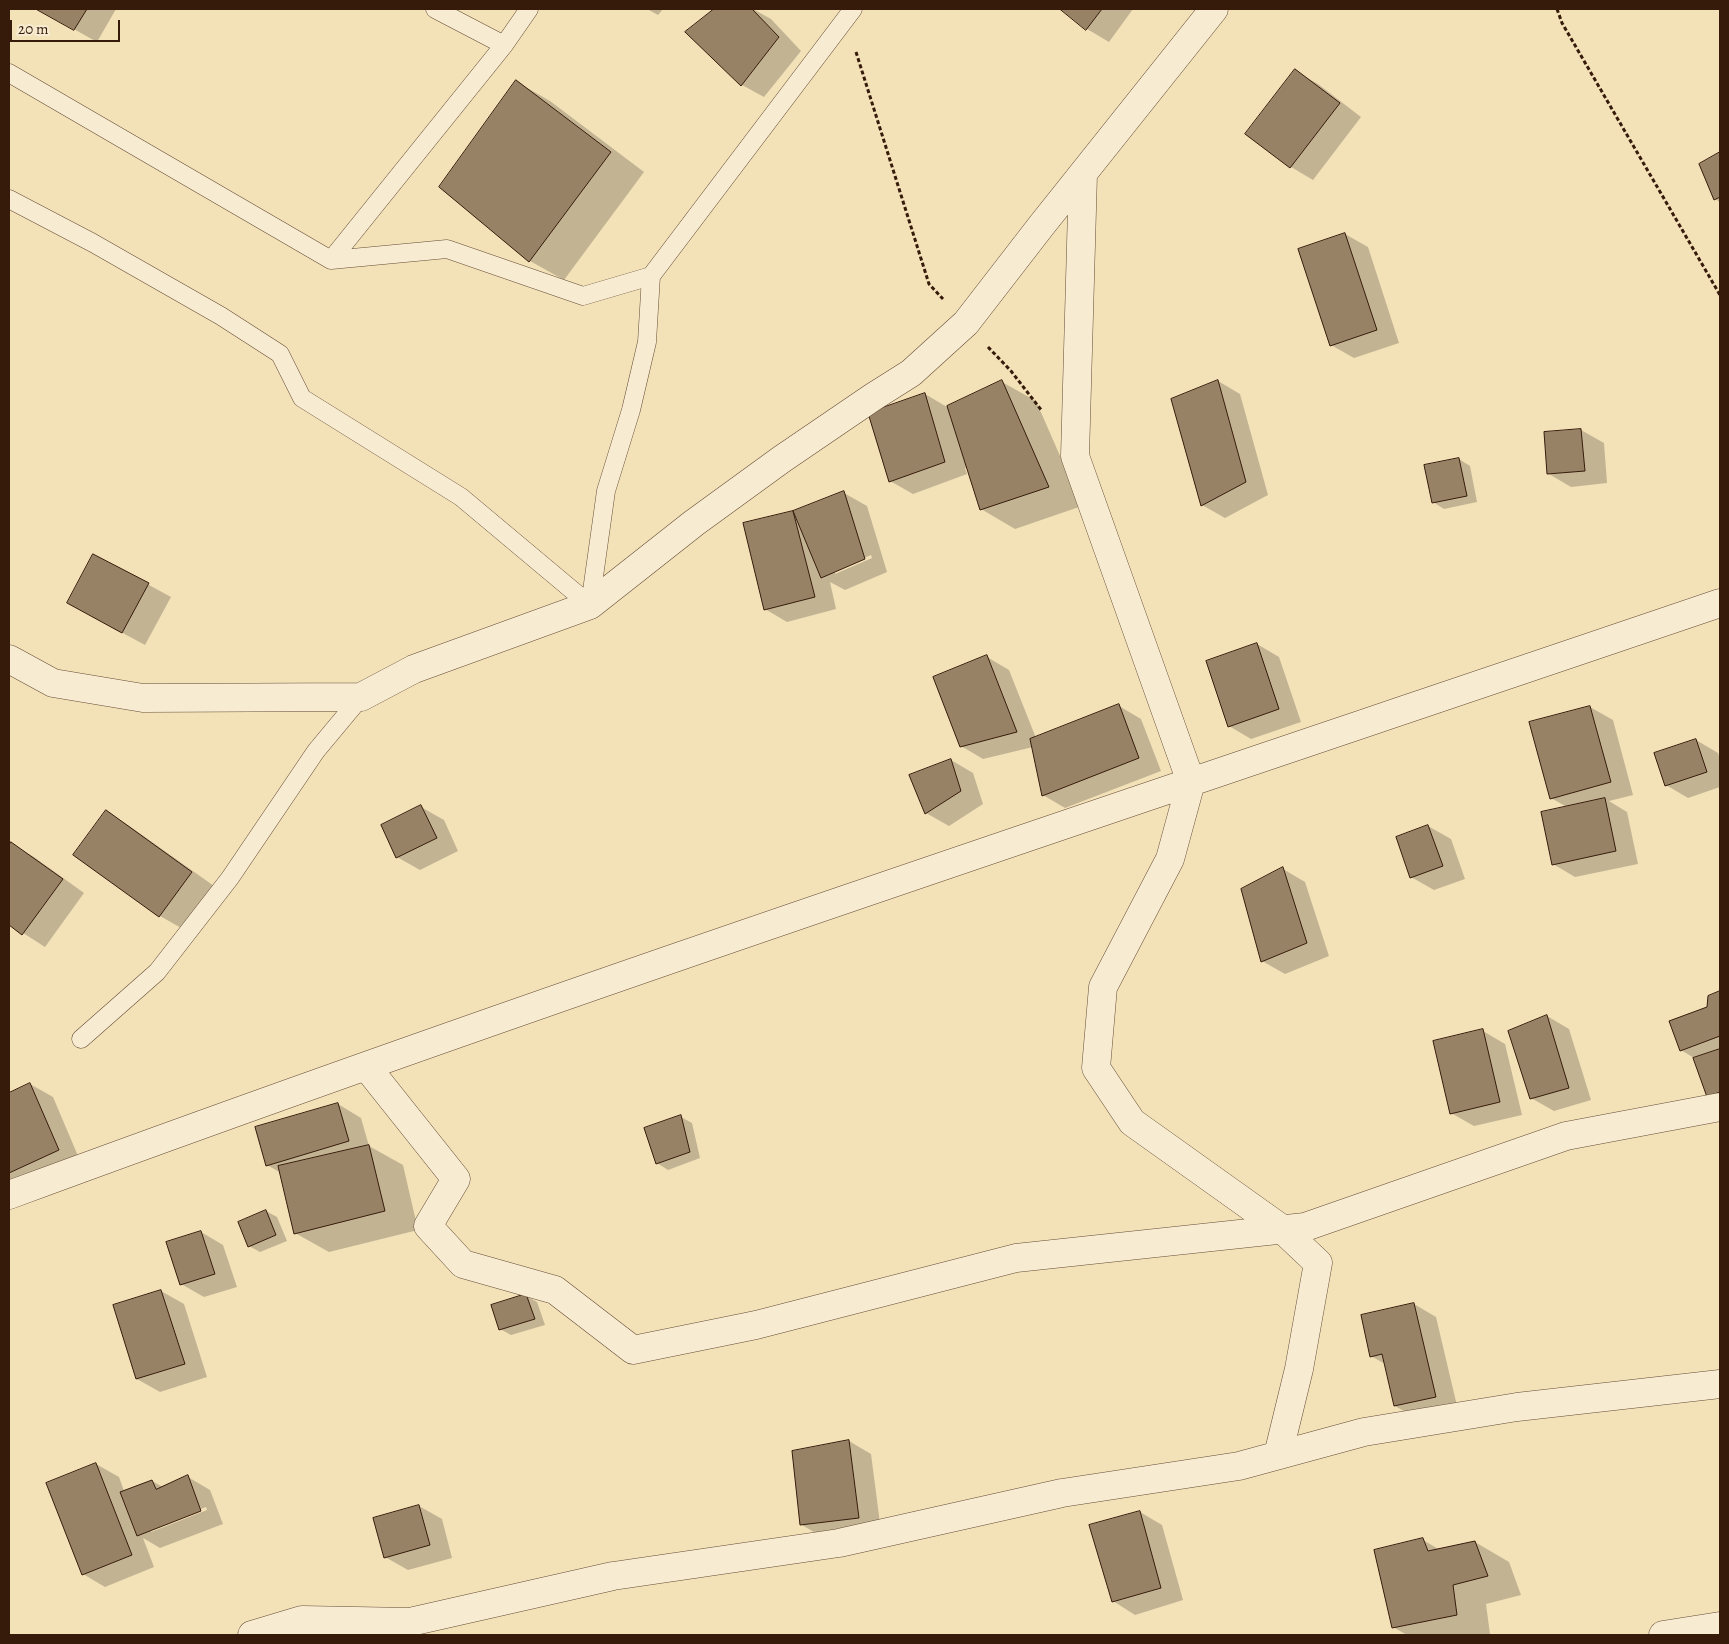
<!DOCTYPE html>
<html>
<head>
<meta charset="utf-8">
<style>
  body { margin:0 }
  #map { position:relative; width:1729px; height:1644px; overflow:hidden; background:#f3e1b8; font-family:Alegreya,serif }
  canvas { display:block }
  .frame { position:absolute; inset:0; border:10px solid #361b0b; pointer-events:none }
  .scale { position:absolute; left:10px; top:20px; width:110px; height:22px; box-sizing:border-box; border:2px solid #361b0b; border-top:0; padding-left:6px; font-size:15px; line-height:18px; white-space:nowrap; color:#361b0b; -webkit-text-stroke:4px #f7ecd1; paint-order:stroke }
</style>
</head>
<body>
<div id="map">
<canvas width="1729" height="1644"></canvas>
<div class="frame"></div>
<div class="scale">20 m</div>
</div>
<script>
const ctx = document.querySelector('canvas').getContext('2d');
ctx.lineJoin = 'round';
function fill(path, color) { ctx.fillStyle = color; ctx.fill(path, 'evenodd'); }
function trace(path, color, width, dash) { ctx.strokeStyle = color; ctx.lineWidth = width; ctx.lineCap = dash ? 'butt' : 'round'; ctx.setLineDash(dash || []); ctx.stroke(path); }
fill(new Path2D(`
  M38 9H116L97 42Z
  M647 9H663L658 15Z
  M716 9H753L771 19 801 51 764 97 742 85 687 32Z
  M1062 9H1133L1109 42 1087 29Z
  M1295 71 1318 84 1361 117 1313 180 1291 167Z
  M517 82 550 101 644 172 564 280 530 261 441 187Z
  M1720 153V202L1715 199 1700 165Z
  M1345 234 1368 247 1399 343 1354 358 1331 345Z
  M1218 381 1240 394 1268 495 1225 518 1202 505Z
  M1002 382 1036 401 1082 506 1015 529 981 509 968 467 965 468 967 474 913 494 890 481 925 394 947 407Z
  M1581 430 1604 443 1607 483 1571 487 1549 474Z
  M1459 459 1470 466 1477 502 1444 509 1433 502Z
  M844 493 867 506 887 572 845 590 830 582 836 609 787 622 765 609 744 524 794 512ZM871 555 872 558 835 574V571Z
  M94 555 171 597 145 645 91 616Z
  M1257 644 1279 657 1301 722 1251 739 1229 726Z
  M987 657 1009 670 1036 738 1119 706 1141 719 1161 771 1065 808 1043 795 1033 747 983 759 961 746Z
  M1590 707 1613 720 1633 795 1609 801 1627 812 1638 864 1575 877 1553 864 1567 807 1551 798 1531 723Z
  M1696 740 1718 753 1720 759V787L1688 798 1666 785Z
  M951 760 973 773 983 804 949 826 926 813Z
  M421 807 444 820 458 851 420 870 397 857Z
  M106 812 128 825 214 886 183 929 160 916 75 855Z
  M1428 826 1451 839 1465 879 1434 890 1411 877Z
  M12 844 34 857 84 893 45 947 9 924V848Z
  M1283 869 1305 882 1329 956 1285 974 1262 961Z
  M1720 992V1102H1719L1694 1058 1681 1050 1708 1008 1709 997Z
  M1547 1016 1569 1029 1591 1100 1554 1111 1531 1098Z
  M1483 1031 1505 1044 1522 1115 1474 1126 1451 1113Z
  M30 1084 53 1097 81 1163 25 1189 9 1180V1094Z
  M338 1104 361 1118 369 1146 403 1165 418 1230 329 1252 295 1233 281 1173 267 1165Z
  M681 1117 692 1123 700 1158 668 1170 657 1163Z
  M266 1211 277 1217 287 1241 260 1252 249 1246Z
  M201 1232 223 1245 237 1287 204 1297 181 1284Z
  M161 1291 184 1304 207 1377 160 1392 137 1379Z
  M526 1296 537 1302 545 1325 511 1335 500 1329Z
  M1414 1304 1436 1317 1458 1410 1418 1419 1395 1406 1385 1364 1371 1356Z
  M849 1441 871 1454 881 1531 824 1538 802 1525Z
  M96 1464 119 1477 124 1491 152 1481 163 1487 188 1477 210 1490 223 1524 160 1548 143 1538 154 1567 105 1587 83 1574ZM206 1507 207 1510 151 1532V1529Z
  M419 1506 442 1519 452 1558 408 1570 385 1557Z
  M1140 1512 1162 1525 1183 1600 1135 1615 1113 1601Z
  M1423 1540 1440 1550 1475 1542 1509 1562 1521 1595 1486 1604 1490 1634 1407 1635 1393 1627Z`), '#0003');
const building = new Path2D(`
  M36 9H87L74 30Z
  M714 9H752L779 37 741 86 685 32Z
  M1060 9H1102L1086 30Z
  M1295 69 1340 103 1290 168 1245 134Z
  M516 80 611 152 529 262 439 187Z
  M1720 152V197L1714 200 1699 164Z
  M1345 233 1377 330 1330 346 1298 249Z
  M1002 380 1049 487 980 510 947 406Z
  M1218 380 1246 482 1201 506 1171 399Z
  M925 393 945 462 889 482 868 413Z
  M1581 429 1585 471 1547 474 1544 432Z
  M1459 458 1467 496 1432 503 1424 465Z
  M844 491 865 559 821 578 793 511Z
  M793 511 815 597 764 610 743 523Z
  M93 554 149 583 122 633 67 603Z
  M1257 643 1279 709 1228 727 1206 661Z
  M987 655 1017 732 960 747 933 677Z
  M1119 704 1139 758 1042 796 1030 739Z
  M1590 706 1611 782 1550 799 1529 722Z
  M1696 739 1707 772 1665 786 1654 753Z
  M951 759 961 791 925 814 909 775Z
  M1605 798 1616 851 1552 865 1541 812Z
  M421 805 437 838 396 858 381 825Z
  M106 810 192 872 159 917 73 855Z
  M1428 825 1443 866 1410 878 1396 837Z
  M11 842 63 879 22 935 9 925V846Z
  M1283 867 1307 943 1261 962 1241 889Z
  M1720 991V1036L1680 1051 1669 1021 1707 1007 1708 996Z
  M1547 1015 1569 1088 1530 1099 1508 1031Z
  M1483 1029 1500 1102 1450 1114 1433 1041Z
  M1720 1049V1092L1707 1097 1693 1058Z
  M30 1083 59 1150 9 1173V1093Z
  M338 1103 349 1141 266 1166 255 1127Z
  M681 1115 690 1152 656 1164 644 1128Z
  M369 1145 385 1211 294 1234 278 1166Z
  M266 1210 276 1235 248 1247 238 1222Z
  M201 1231 215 1274 180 1285 166 1242Z
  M161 1290 185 1364 136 1379 113 1305Z
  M526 1294 535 1319 499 1330 491 1305Z
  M1414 1303 1436 1397 1394 1406 1382 1354 1370 1357 1361 1315Z
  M849 1440 859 1518 800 1525 792 1451Z
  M96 1463 132 1555 82 1575 46 1483Z
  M188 1475 201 1511 137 1536 120 1492 152 1480 156 1489Z
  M419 1505 430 1545 384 1558 373 1518Z
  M1140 1511 1161 1588 1112 1602 1089 1525Z
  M1423 1538 1428 1551 1475 1541 1488 1576 1453 1585 1457 1615 1392 1628 1374 1550Z`);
fill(building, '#988265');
trace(building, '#361b0b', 1);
const service = new Path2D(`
  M435 9 504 45 529 9
  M9 73 331 260 504 45
  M9 199 93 243 221 316 280 354 302 398 461 497 590 605
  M331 260 447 249 583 296 651 276
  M590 605 606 491 631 410 647 342 651 276 853 9
  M81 1039 157 972 230 878 316 751 361 697`);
const minor = new Path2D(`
  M1083 174 1075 456 1191 782 1170 859 1103 987 1096 1068 1132 1122 1282 1229 1318 1263 1299 1369 1278 1455
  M9 659 53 683 143 698 361 697 414 669 590 605 694 523 782 459 873 397 911 373 966 323 1041 226 1214 9
  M366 1066 456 1179 428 1226 463 1264 555 1290 633 1350 756 1325 1016 1258 1305 1227 1566 1136 1720 1107
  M9 1195C575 986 1149 797 1720 603
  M252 1635 302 1620 410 1622 613 1576 839 1543 1062 1493 1239 1466 1364 1432 1517 1407 1720 1384
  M1663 1635 1720 1626`);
trace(service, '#654c36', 19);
trace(minor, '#654c36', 29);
trace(new Path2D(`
  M1557 9 1562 23 1720 295
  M856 52 929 284 943 299
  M988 347 1011 371 1042 411`), '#361b0b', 3, [4, 2.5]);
trace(service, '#f7ecd1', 18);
trace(minor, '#f7ecd1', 28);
</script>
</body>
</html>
